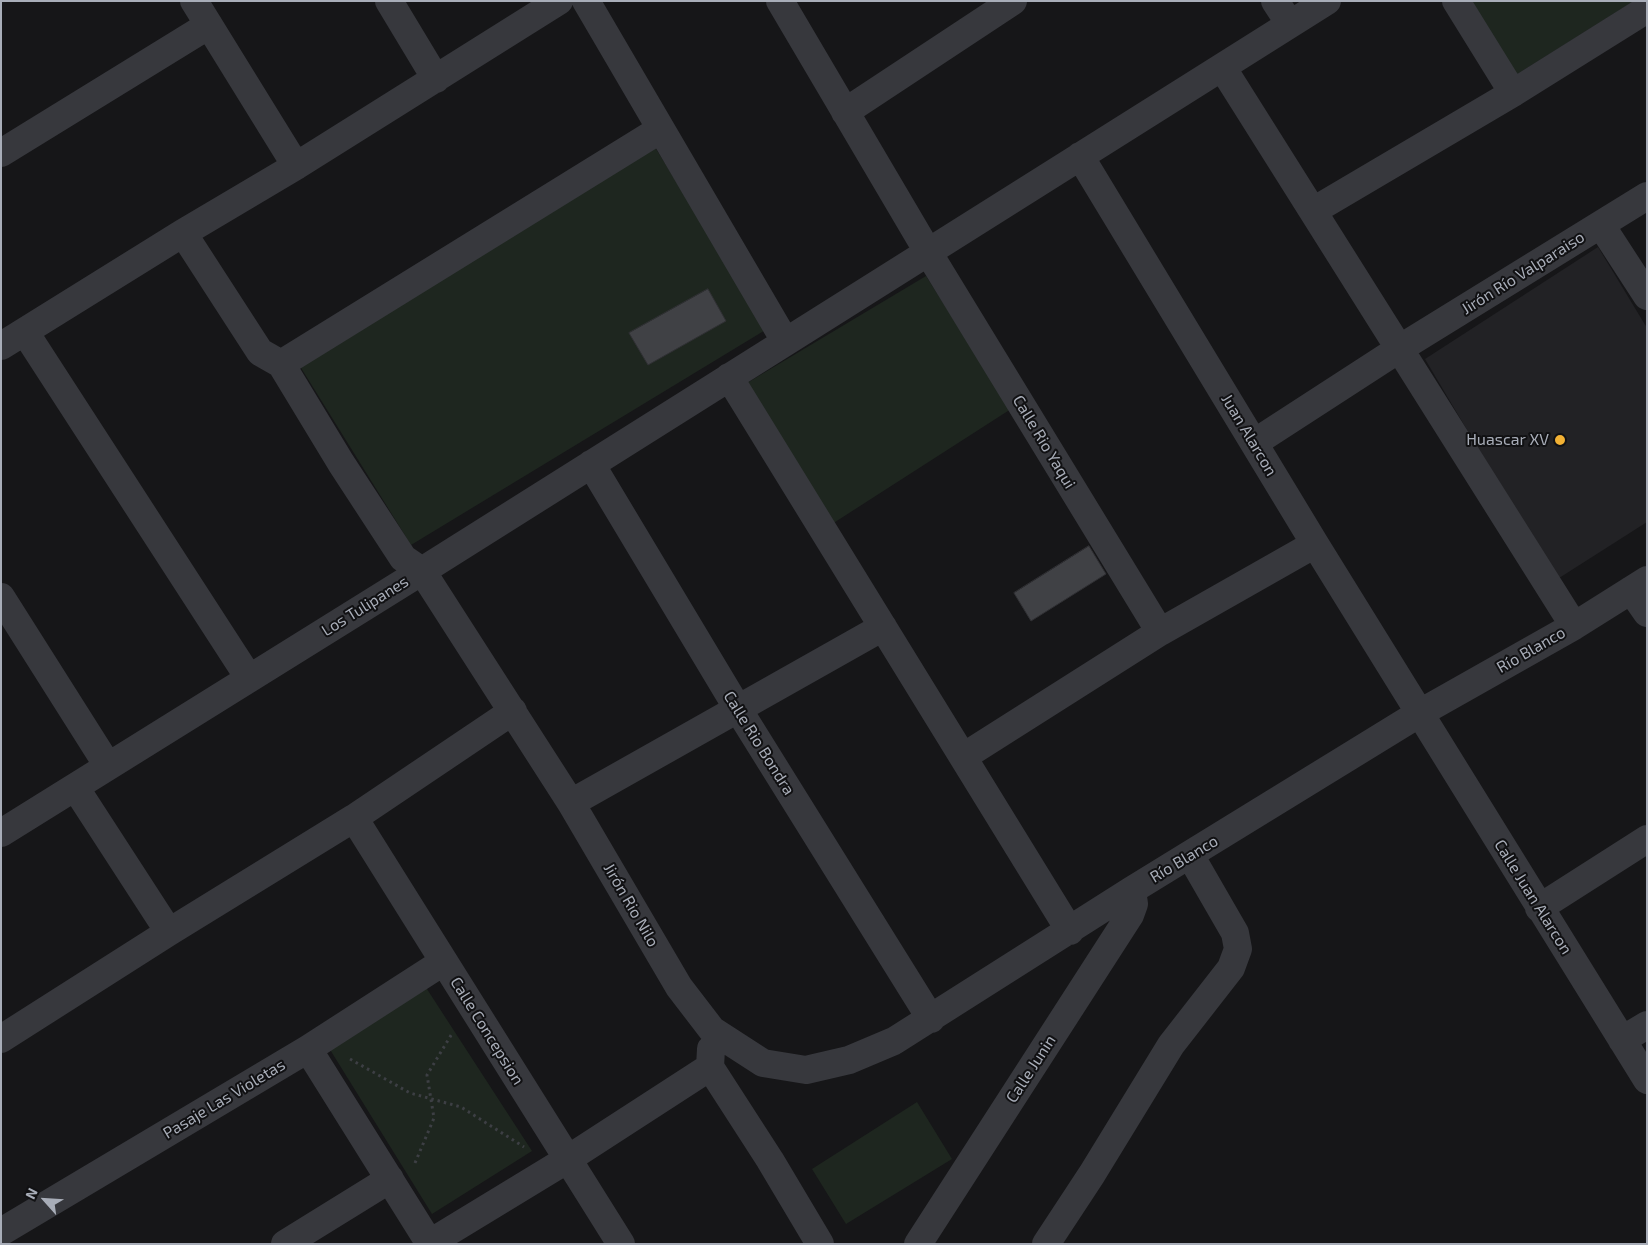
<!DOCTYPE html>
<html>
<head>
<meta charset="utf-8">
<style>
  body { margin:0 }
  #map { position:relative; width:1648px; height:1245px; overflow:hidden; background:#161618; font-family:"Exo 2",sans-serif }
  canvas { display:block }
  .frame { position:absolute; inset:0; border:2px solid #a8adb8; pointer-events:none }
  .north { position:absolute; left:20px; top:1175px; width:50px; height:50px; -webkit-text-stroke:4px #111113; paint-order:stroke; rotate:296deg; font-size:14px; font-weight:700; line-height:20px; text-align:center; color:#a8adb8 }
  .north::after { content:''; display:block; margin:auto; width:18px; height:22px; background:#a8adb8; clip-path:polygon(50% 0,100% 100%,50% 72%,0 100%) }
</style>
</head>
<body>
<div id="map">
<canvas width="1648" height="1245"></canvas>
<div class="frame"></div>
<div class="north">N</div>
</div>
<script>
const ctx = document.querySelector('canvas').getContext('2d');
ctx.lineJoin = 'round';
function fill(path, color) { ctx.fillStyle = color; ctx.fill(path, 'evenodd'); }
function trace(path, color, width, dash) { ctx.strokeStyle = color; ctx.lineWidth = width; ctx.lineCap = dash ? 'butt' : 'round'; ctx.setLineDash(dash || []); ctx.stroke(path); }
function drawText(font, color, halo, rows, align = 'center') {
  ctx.font = font + ' "Exo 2",sans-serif'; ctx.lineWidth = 4; ctx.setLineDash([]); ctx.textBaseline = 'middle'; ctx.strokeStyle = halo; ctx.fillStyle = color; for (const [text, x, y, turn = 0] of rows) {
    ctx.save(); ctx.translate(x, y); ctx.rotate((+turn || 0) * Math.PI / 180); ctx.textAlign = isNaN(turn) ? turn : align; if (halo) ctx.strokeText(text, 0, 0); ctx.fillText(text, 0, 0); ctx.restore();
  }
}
fill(new Path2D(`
  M1598 247 1647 328V522L1556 580 1425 359Z`), '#222225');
fill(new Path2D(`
  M1465 1H1634L1511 78Z
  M653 144 767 329 411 545 298 363Z
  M926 276 1011 409 832 524 742 386Z
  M425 986 532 1151 432 1214 329 1048Z
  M917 1102 952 1159 846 1224 812 1169Z`), '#1e261f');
const building = new Path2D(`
  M708 289 726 321 648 365 629 333Z
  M1089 546 1106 574 1031 621 1014 593Z`);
fill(building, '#404145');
trace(building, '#303034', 1);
trace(new Path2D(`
  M350 1059 410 1093 461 1107 524 1147
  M415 1163 434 1118 427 1075 453 1032`), '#3d3f44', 3, [2.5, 4]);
trace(new Path2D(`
  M194 1 296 166
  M389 1 436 79
  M586 1 785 341
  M780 1 928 252 1160 632
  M1275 1 1290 24
  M1456 1 1513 93
  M1222 67 1574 626
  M845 112 1013 1
  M1 153 209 25
  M1080 156 1315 544 1647 1080
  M1313 211 1513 93 1647 9
  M1601 225 1647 296
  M183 233 260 352 281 364 341 463 403 558 422 571 571 803 679 987 712 1030 763 1063 806 1070 849 1060 894 1041 1132 890 1420 713 1574 626 1647 580
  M25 332 249 678
  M1 346 183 233 296 166 559 1
  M281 364 661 129
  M729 377 1070 931
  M1254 443 1399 349 1647 196
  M591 464 738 709 931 1019
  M1631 590 1647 613
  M1 597 108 766
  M963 757 1160 632 1315 544
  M75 787 169 932
  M571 803 883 627
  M354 818 621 1244
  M1 833 422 571 1327 1
  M1539 908 1647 839
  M1 1039 169 932 354 818 513 711
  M1622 1040 1647 1025
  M308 1049 430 1244
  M711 1049 710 1067 770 1160 820 1244
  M1 1232 308 1049 443 962
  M430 1243 568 1159 710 1067
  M285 1244 390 1179
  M918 1244 1130 915 1134 904 1132 890
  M1046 1244 1092 1174 1171 1045 1231 968 1238 949 1235 933 1190 855`), '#37383d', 28);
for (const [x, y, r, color] of [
  [1560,440,6,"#f2b134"]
]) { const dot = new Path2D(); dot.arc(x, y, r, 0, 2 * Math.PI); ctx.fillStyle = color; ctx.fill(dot); trace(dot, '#111113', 2); }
drawText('16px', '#a8adb8', '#111113', [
  ["Jirón Río Valparaiso",1523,273,-32],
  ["Juan Alarcon",1249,435,59],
  ["Calle Rio Yaqui",1044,442,59],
  ["Los Tulipanes",365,606,-32],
  ["Río Blanco",1531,650,-30],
  ["Calle Rio Bondra",759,743,58],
  ["Río Blanco",1184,859,-31],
  ["Calle Juan Alarcon",1533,897,58],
  ["Jirón Rio Nilo",631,905,60],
  ["Calle Concepsion",487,1031,58],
  ["Calle Junin",1031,1069,-57],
  ["Pasaje Las Violetas",224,1099,-31]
]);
drawText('16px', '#a8adb8', '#111113', [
  ["Huascar XV",1549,440]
], 'right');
</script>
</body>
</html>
